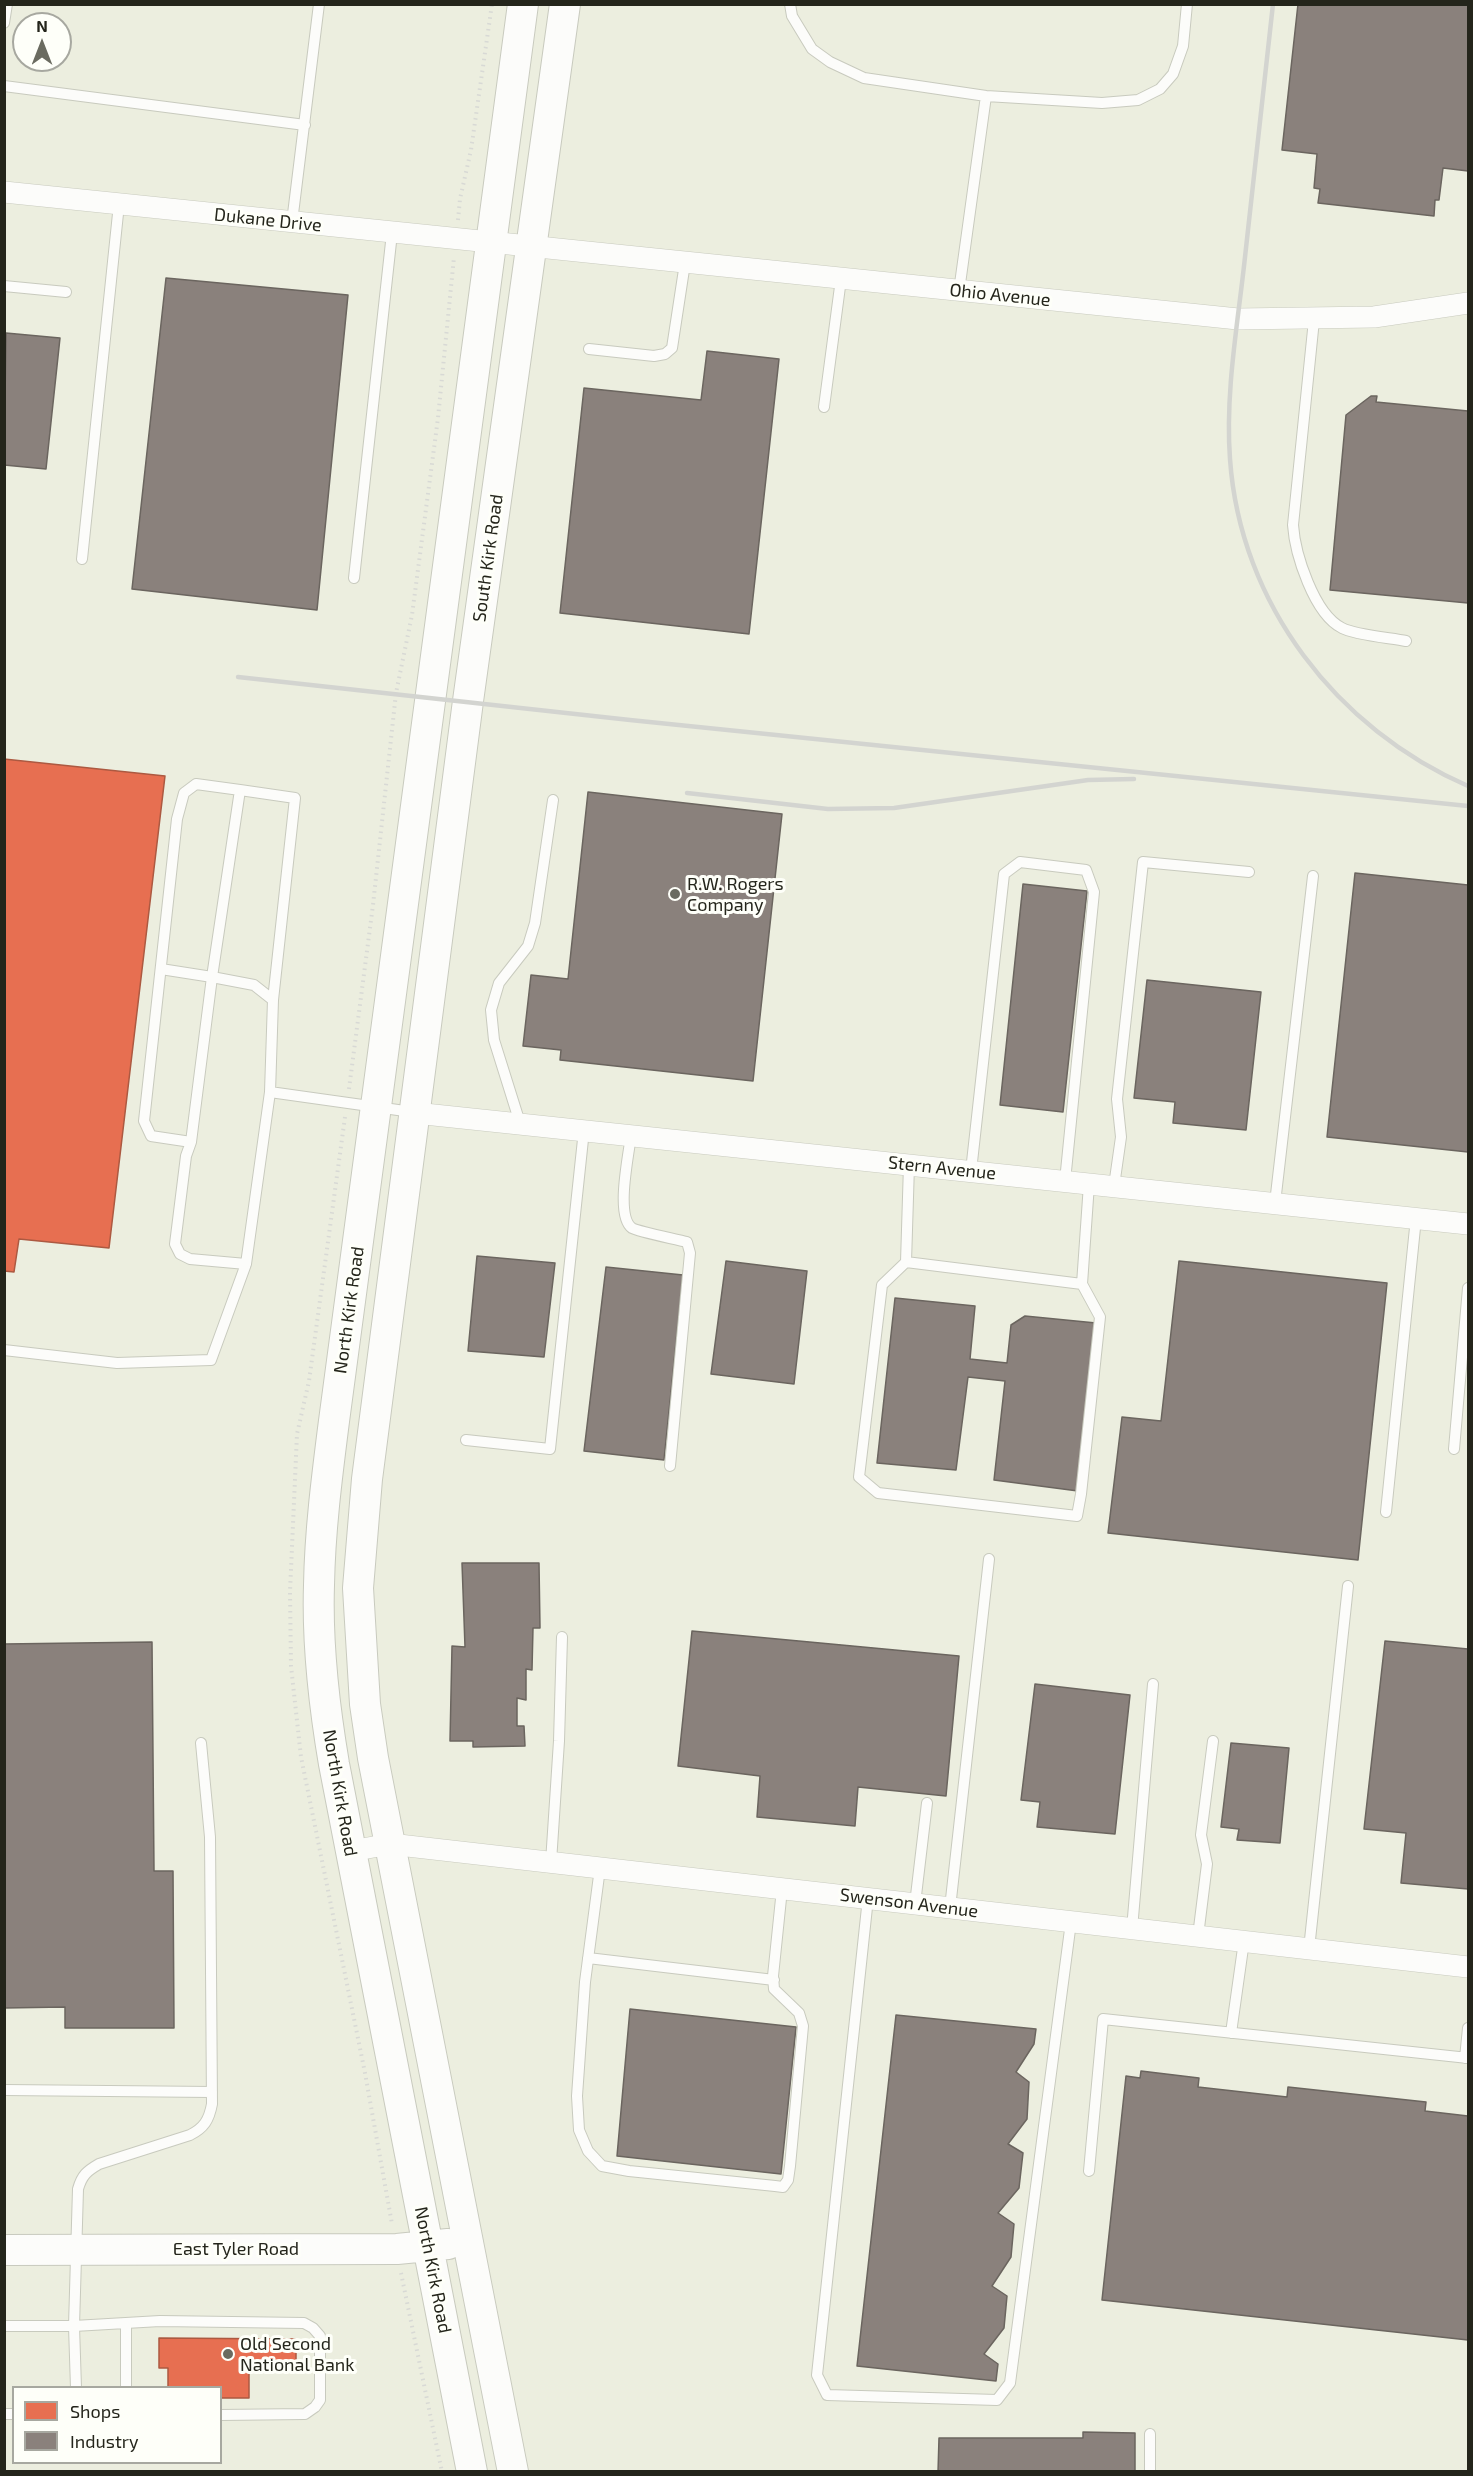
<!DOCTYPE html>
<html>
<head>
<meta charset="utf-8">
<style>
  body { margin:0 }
  #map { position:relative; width:1473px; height:2476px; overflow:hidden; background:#eceedf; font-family:"Exo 2",sans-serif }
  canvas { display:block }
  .frame { position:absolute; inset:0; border:6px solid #24251b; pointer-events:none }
  .legend { position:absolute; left:12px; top:2386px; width:210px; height:78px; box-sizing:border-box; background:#fefff9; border:2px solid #a7a8a0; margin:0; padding:8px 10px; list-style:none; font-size:18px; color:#24251b }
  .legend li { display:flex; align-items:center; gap:12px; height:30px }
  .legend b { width:30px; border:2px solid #a7a8a0 }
  .north { position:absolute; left:12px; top:12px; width:60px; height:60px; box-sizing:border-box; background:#fefff9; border:2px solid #a7a8a0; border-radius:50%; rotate:0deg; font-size:16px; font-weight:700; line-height:24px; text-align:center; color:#24251b }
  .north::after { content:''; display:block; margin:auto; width:21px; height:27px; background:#6a6b60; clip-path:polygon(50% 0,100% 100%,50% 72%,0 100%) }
</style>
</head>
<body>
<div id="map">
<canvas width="1473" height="2476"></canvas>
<div class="frame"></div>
<ul class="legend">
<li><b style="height:16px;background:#e76f51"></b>Shops</li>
<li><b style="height:16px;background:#8a817c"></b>Industry</li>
</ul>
<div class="north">N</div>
</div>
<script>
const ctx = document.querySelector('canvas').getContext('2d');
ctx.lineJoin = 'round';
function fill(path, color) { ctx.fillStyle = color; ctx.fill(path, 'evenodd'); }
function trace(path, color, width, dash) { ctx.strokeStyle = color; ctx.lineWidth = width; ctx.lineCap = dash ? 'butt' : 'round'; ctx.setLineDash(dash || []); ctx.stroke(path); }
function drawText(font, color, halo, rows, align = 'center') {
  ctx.font = font + ' "Exo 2",sans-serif'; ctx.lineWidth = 6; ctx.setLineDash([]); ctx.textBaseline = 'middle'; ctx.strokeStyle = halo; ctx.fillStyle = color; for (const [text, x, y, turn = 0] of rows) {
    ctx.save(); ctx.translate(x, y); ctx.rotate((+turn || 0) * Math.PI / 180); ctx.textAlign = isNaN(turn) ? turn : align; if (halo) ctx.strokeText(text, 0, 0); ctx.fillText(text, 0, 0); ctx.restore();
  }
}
const shops = new Path2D(`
  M4 759 165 776 109 1248 19 1239 14 1272 4 1271Z
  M159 2338 296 2339V2369H249V2398H220V2388H168V2368H159Z`);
fill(shops, '#e76f51');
trace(shops, '#ac5941', 1.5);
const industry = new Path2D(`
  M1298 4H1468V171L1443 168 1439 200H1435L1434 216 1318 203 1320 189 1314 188 1317 154 1282 150Z
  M166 278 348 295 317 610 132 589Z
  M6 333 60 338 46 469 4 465Z
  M707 351 779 359 749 634 560 613 584 388 701 400Z
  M1371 396H1377L1376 402 1468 411V603L1330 590 1346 415Z
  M588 792 782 814 753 1081 560 1060 561 1050 523 1046 531 975 568 979Z
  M1355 873 1468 885V1152L1327 1137Z
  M1023 884 1087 891 1063 1112 1000 1105Z
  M1147 980 1261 992 1246 1130 1173 1123 1175 1102 1134 1098Z
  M477 1256 555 1263 544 1357 468 1351Z
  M726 1261 807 1271 794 1384 711 1374Z
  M1179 1261 1387 1283 1358 1560 1108 1533 1122 1417 1161 1421Z
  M606 1267 683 1275 664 1460 584 1451Z
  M895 1298 975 1306 970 1359 1007 1363 1011 1325 1025 1316 1096 1323 1078 1491 994 1480 1005 1381 968 1377 956 1470 877 1463Z
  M462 1563H539L540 1628H533L532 1670 526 1669V1700L517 1698V1726H524L525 1746 473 1747V1741H450L452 1646 465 1647Z
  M692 1631 959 1656 946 1796 858 1787 855 1826 757 1817 760 1776 678 1766Z
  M1385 1641 1468 1649V1889L1401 1883 1406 1833 1364 1829Z
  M152 1642 154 1871H173L174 2028H65V2007L4 2008V1644Z
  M1035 1684 1130 1695 1115 1834 1037 1827 1040 1802 1021 1800Z
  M1231 1743 1289 1748 1280 1843 1237 1840 1239 1829 1221 1827Z
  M630 2009 796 2027 781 2174 617 2156Z
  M896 2015 1036 2029 1034 2044 1016 2072 1029 2082 1027 2119 1008 2144 1023 2153 1019 2188 998 2213 1014 2224 1011 2257 992 2286 1007 2296 1004 2328 984 2354 998 2364 996 2381 857 2366Z
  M1141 2071 1199 2078 1198 2087 1287 2097 1288 2087 1426 2102 1425 2111 1468 2116V2340L1102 2300 1126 2076 1140 2078Z
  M1083 2432 1135 2433V2472H938L939 2438H1083Z`);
fill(industry, '#8a817c');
trace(industry, '#6b655f', 1.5);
const lane = new Path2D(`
  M790 4 792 16 812 49 830 62 864 78 986 96 1102 103 1138 100 1160 89 1173 74 1183 46 1187 4
  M4 23 7 4
  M4 86 305 125
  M292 222 319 4
  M4 286 66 292
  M959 291 986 96
  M1314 320 1293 525C1295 554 1314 614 1342 628 1355 635 1391 638 1406 641
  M589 349 654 356 665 354 672 348 685 263
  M824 407 841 279
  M82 559 119 204
  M354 578 392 233
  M240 790 295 798 273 1000
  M161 969 212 977 191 1142
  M520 1123 494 1040 491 1010 499 983 528 946 535 923 553 800
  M631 1135C629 1154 615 1216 632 1228 639 1232 676 1239 687 1242L690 1253 670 1466
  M909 1165 906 1262 1082 1284 1089 1184
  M971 1171 1004 874 1020 862 1086 870 1094 892 1065 1181
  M1114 1186 1121 1137 1117 1099 1143 862 1249 872
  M1275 1203 1313 876
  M906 1262 882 1285 859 1477 878 1493 1077 1516 1081 1494 1100 1317 1082 1284
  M246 1264 190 1259 180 1254 175 1244 186 1156 191 1142 151 1136 144 1121 177 819 184 793 196 784 240 790 212 977 254 985 273 1000 270 1092
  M4 1350 117 1363 211 1360 246 1264 270 1092 412 1112
  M466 1440 550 1449 584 1130
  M1454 1449 1468 1288
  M1386 1512 1416 1218
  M201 1743 210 1837 212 2104C209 2120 204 2128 190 2135L99 2164C87 2171 82 2175 78 2189L74 2326 160 2321 304 2323 313 2328 320 2336V2400L315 2407 305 2414 220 2415
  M551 1862 559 1741 562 1637
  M600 1868 585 1982 577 2096 579 2130 588 2151 602 2166 629 2171 775 2186 783 2187 788 2180 790 2166 803 2026 799 2013 774 1989 773 1976 782 1889
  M868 1898 817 2375 827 2395 997 2400 1010 2383 1071 1922
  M915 1904 927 1803
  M950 1908 989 1559
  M1132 1929 1153 1684
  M1198 1936 1207 1864 1201 1835 1213 1741
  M1309 1949 1348 1586
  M588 1958 774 1980
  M1231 2033 1244 1941
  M1465 2058 1468 2028
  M4 2090 212 2092
  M1089 2171 1103 2019 1468 2058
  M4 2326H74L76 2388
  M126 2388V2323
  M4 2414H14
  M1150 2434V2472`);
const street = new Path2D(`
  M4 192 1238 319 1374 317 1468 303
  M415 1113 1468 1224
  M351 1851 390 1844 1468 1967`);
const secondary = new Path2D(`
  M4 2250 397 2249 448 2244
  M472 2472 334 1764C324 1705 317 1645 319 1585 320 1530 327 1476 334 1421L523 4
  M513 2472 373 1758 365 1704 358 1588 367 1479 468 701 565 4`);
trace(lane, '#c8cabe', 12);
trace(street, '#c8cabe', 22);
trace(secondary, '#c8cabe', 32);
trace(new Path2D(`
  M458 220 460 199 471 150 492 4
  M349 1089 373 905 396 693 412 615 438 418 454 257
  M345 1117 309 1381 297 1434 290 1592 291 1666 301 1757 365 2073 392 2224
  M401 2273 442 2472`), '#d8d9d5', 4, [1.5, 4.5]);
trace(lane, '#fcfcfa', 10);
trace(street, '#fcfcfa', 21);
trace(secondary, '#fcfcfa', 30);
trace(new Path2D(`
  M1273 4C1263 89 1254 173 1245 257 1238 323 1225 392 1230 459 1240 604 1337 729 1468 786
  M238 677 630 720 1468 806
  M687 793 828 809 894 808 1088 780 1134 779`), '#d3d4d0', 4.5);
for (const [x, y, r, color] of [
  [675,894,6,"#6a6b60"],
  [228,2354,6,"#6a6b60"]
]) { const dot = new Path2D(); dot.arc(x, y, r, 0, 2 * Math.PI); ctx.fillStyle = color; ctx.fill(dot); trace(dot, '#fefff9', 2); }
drawText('18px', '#24251b', '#fefff9', [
  ["Dukane Drive",268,220,6],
  ["Ohio Avenue",1000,295,6],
  ["South Kirk Road",488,558,-82],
  ["Stern Avenue",942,1168,6],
  ["North Kirk Road",349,1310,-82],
  ["North Kirk Road",340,1793,80],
  ["Swenson Avenue",909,1903,7],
  ["East Tyler Road",236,2249],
  ["North Kirk Road",433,2270,79]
]);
drawText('18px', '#24251b', '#fefff9', [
  ["R.W. Rogers",687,884],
  ["Company",687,905],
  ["Old Second",240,2344],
  ["National Bank",240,2365]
], 'left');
</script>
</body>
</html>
